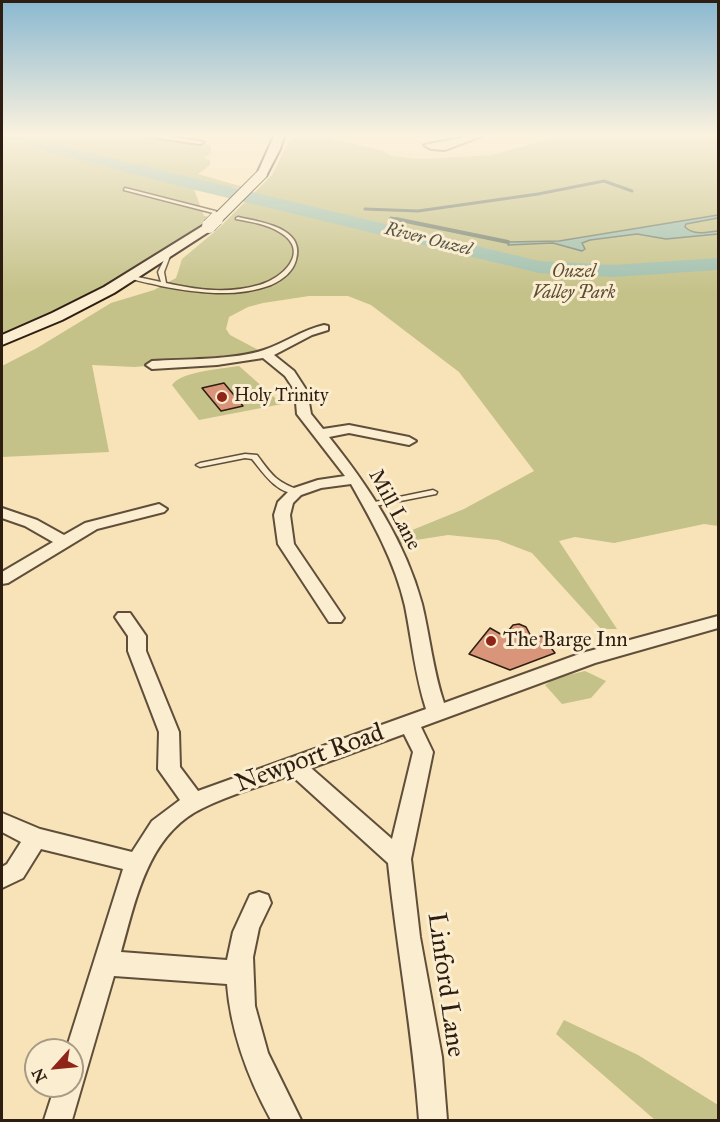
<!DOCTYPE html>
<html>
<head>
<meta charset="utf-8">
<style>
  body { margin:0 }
  #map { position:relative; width:720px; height:1122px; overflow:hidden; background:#f7e3b7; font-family:"IM FELL Great Primer",serif }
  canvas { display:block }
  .frame { position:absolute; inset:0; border:3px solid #2e1d11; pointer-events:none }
  .north { position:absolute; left:24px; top:1038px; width:60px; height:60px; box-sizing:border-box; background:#faedd0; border:2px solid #a89a84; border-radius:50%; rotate:243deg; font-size:16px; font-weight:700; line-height:24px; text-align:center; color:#2e1d11 }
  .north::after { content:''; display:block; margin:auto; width:21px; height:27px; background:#8f2418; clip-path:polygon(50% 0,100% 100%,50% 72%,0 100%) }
</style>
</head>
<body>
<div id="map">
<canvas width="720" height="1122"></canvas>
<div class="frame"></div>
<div class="north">N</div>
</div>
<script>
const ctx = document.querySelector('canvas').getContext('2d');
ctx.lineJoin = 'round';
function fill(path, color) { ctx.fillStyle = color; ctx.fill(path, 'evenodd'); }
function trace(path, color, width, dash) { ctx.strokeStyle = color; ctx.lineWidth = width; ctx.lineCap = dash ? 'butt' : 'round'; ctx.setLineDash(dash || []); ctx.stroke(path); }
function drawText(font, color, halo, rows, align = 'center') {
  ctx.font = font + ' "IM FELL Great Primer",serif'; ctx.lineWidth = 6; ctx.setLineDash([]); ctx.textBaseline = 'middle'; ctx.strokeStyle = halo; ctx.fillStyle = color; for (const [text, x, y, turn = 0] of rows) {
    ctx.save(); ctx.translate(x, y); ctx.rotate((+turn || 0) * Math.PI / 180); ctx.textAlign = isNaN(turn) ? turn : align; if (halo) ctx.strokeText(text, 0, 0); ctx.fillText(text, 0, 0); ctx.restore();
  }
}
fill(new Path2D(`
  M2 136H149L196 141 211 145V153L204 158 210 160V165L198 174 250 189 192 184 204 216 210 217 209 226 168 256 20 333 2 340Z
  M297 136H334L332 139 381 150 391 156 421 159 492 155 560 136H718V526L704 524 614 543 575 537 559 541 617 629H601L532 553 498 540 448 535 416 540 394 547 390 539 464 509 534 471 459 372 371 305 348 296H309L263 303 248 307 229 317 226 329 230 335 266 354 135 367 92 365 109 452 2 457V366L37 348 111 303 154 290 176 278 182 259 219 228 272 175 288 143Z
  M239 366 282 404 199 420 172 385C182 371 221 369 239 366Z
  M585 671 606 681 591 698 562 704 545 685 556 678Z
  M564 1020 638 1055 718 1105V1120H655L556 1034Z`), '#c4c189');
const water = new Path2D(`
  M718 215V218L686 224 685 227C695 236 706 232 718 231V234L666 239 637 234 590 240 582 243 585 249 582 251 553 243 508 245V242L559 241Z`);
fill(water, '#9dbead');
trace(water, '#717e6f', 1.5);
trace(new Path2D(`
  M365 209 418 211 538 194 604 181 632 191
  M391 218 403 221`), '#717e6f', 3);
trace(new Path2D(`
  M396 219 508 242`), '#717e6f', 4);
fill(new Path2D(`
  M2 136H19L539 261 613 265 718 258V270L613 277 539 273 191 189 2 140Z`), '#9dbead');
const building = new Path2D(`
  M224 383 243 406 221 411 202 388Z
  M519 624 526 627 532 638 542 636 555 653 510 670 469 654 490 628 504 636 513 625Z`);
fill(building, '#d99579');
trace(building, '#2e1d11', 1.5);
const lane = new Path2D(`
  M125 188 219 212V213L217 214 124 190Z
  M238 217C259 222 306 227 296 260 293 272 282 280 271 285 236 298 197 293 161 286 151 283 139 282 130 278L133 276 161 282 158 272 166 256 168 255 170 256 164 272 166 283C197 290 229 294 259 285 282 279 311 252 281 233 268 224 251 222 236 219V218Z
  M245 454 257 455C272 475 275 481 299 490L300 492 299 494C277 494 264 474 252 459L245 458 200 467 196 465 200 463Z
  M433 490 437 492 436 494 370 507 366 505 370 503Z`);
const street = new Path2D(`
  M145 136H165L204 142 200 144Z
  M471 136H482L445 150 431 149 424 145Z
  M324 325 328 326V330L312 335 274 355 294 371 307 391 311 414 323 429 349 425 409 437 416 441 409 445 349 433 329 437C369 487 405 541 422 604 430 637 433 671 444 703L582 653 718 616V628L595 663 421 727 433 752 411 859 420 937 442 1057 447 1120H419C413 1034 397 949 388 863L291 775C262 786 231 794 203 808 148 834 136 899 121 952L227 960 233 932 250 895 259 892 268 895 271 903 259 928 253 957 255 1006 268 1053 301 1120H271C248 1078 231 1033 227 984L114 976 72 1120H44L55 1086H72V1050H66L123 869 41 849 23 878 2 888V867L7 864 21 842 2 832V813L40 829 132 852 152 821 180 800 158 769 159 732 128 651V636L115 617 118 613H130L146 636V651L179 732 180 767 198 791 426 709C415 675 412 641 405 606 395 562 373 523 351 484L321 488 301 495 293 503 290 515 294 544 344 618 341 622H329L278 544 274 515 278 502 291 489 318 480 345 476 297 414 295 391 285 376 263 358 217 365 152 369 146 365 152 361C183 359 236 360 264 350 285 343 302 330 324 325ZM404 734 413 752 392 839 311 768Z
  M159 504 167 509 164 512 97 529 8 583 2 584V572L53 542 25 526 2 518V508L37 520 64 535 85 523Z`);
const secondary = new Path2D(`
  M274 136H284L280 149 266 176H258L257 174Z
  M209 222 215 226 213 229 114 293 62 320 2 345V335L52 313 104 287Z`);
trace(lane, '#604e3a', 3);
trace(street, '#604e3a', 4);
trace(secondary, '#2e1d11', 4);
fill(lane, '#faedd0');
fill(street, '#faedd0');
fill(secondary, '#faedd0');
const secondaryBridgeFar1 = new Path2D(`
  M215 221 262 174`);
const secondaryBridge = new Path2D(`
  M209 226 216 219`);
trace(secondaryBridgeFar1, '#2e1d11', 12, []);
trace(secondaryBridge, '#2e1d11', 15, []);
trace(secondaryBridgeFar1, '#faedd0', 10);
trace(secondaryBridge, '#faedd0', 14);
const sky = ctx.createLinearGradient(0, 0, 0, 293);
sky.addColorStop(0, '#8ab8d0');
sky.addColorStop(0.46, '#fbf2df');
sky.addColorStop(1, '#fbf2df00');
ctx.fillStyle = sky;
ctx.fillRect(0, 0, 720, 293);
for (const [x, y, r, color] of [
  [222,397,6,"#8f2418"],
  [491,641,6,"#8f2418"]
]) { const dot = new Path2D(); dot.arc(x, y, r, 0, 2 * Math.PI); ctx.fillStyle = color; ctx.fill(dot); trace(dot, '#faedd0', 2); }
drawText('italic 18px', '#555548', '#faedd0', [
  ["River Ouzel",428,240,14]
]);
drawText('italic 18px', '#5b4e35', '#faedd0', [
  ["Ouzel",574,273],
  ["Valley Park",574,294]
]);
drawText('18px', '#2e1d11', '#faedd0', [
  ["Holy Trinity",234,397]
], 'left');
drawText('21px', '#2e1d11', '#faedd0', [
  ["Mill Lane",394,510,62]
]);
drawText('21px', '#2e1d11', '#faedd0', [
  ["The Barge Inn",503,641]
], 'left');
drawText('26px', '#2e1d11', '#faedd0', [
  ["Newport Road",310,759,-20],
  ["Linford Lane",445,985,82]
]);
</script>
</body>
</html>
